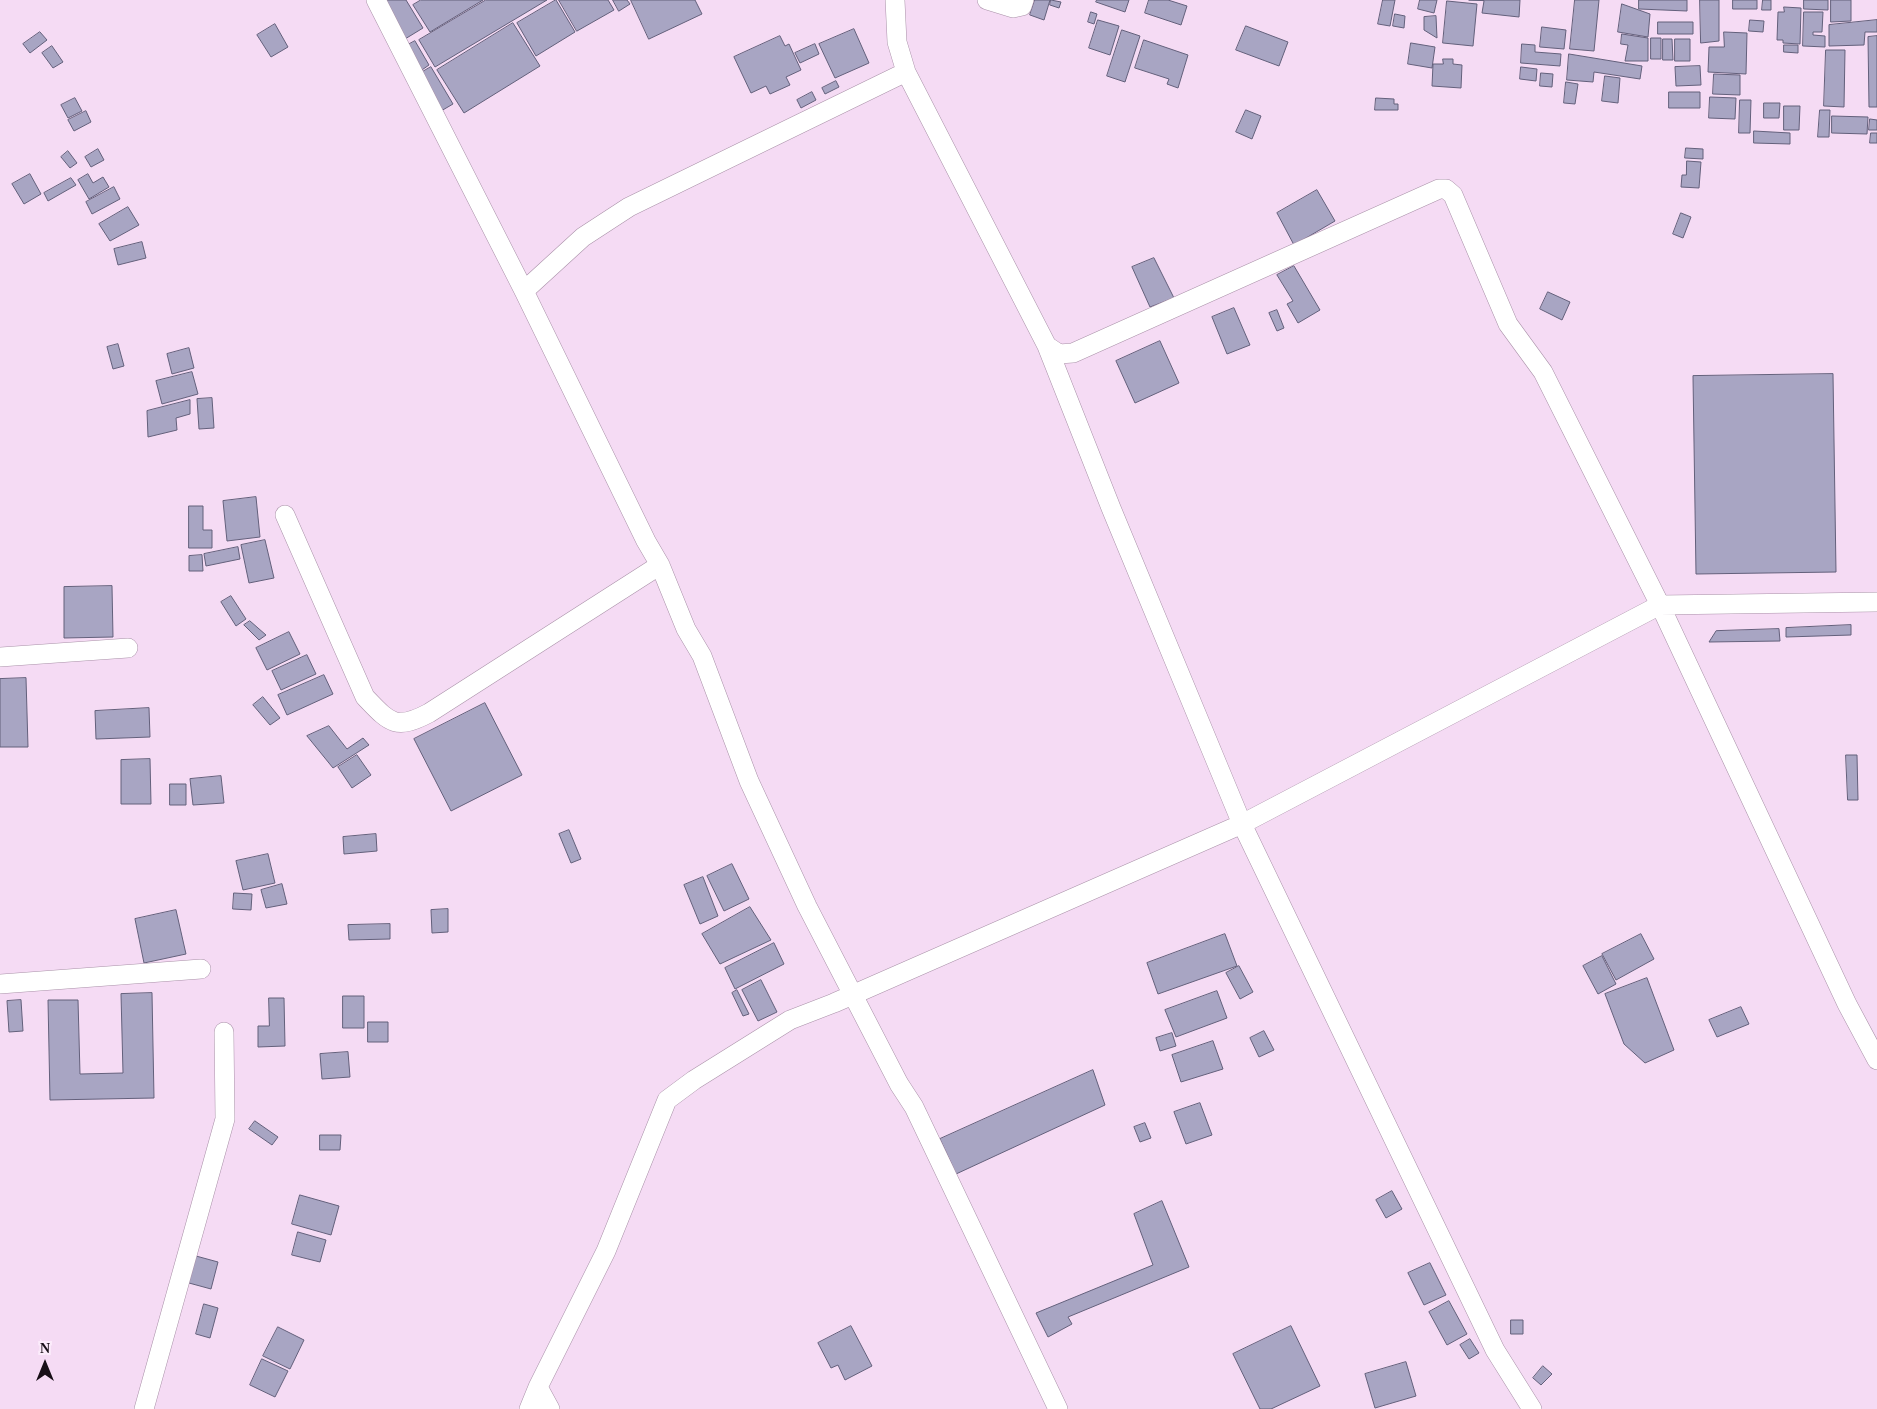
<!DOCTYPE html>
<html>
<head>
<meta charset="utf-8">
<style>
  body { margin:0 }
  #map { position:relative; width:1877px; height:1409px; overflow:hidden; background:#f5dbf4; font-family:"Times New Roman",serif }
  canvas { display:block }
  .north { position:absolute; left:20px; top:1339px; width:50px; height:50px; -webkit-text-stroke:4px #fcecfb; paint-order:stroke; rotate:0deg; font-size:14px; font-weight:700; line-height:20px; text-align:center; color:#180f17 }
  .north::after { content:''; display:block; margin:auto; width:18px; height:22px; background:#180f17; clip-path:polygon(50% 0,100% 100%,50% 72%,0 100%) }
</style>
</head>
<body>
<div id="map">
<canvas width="1877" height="1409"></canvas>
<div class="north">N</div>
</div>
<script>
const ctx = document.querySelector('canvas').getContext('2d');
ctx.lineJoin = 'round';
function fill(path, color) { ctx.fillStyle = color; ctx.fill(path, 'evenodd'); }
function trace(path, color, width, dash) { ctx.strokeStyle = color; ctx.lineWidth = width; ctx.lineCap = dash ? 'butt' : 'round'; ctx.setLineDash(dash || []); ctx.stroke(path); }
const building = new Path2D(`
  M381 0H406L423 28 405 39Z
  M421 0H483L430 32 413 5Z
  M486 0H547L435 67 419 40Z
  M556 0 575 32 536 56 517 23Z
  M559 0H608L614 10 577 31Z
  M613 0H627L630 4 619 11Z
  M631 0H695L702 14 649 39Z
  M1035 0H1050L1044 20 1030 15Z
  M1051 0 1061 2 1059 8 1050 5Z
  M1097 0H1129L1125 12 1096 2Z
  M1149 0H1168L1187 6 1181 25 1145 13Z
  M1383 0H1395L1390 26 1378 24Z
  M1420 0H1437L1434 13 1418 9Z
  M1469 0H1520L1519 17 1482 13 1484 1Z
  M1575 0H1599L1594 51 1570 49Z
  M1639 0H1687V11L1639 9Z
  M1700 0H1719V41L1701 43Z
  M1733 0H1757V9H1733Z
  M1763 0H1771V10H1762Z
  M1804 0H1828V10L1804 9Z
  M1831 0H1851V21L1831 22Z
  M1447 1 1477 4 1473 46 1443 43Z
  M1622 4 1650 14 1648 37 1618 32Z
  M1784 7 1801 8 1800 44 1783 43V40H1777L1778 12H1784Z
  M1091 12 1097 14 1094 24 1088 22Z
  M1804 12H1823L1822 32H1813V35L1825 36V47L1803 46Z
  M1395 14 1405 16 1404 28 1393 26Z
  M1436 16 1437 38 1424 30V17Z
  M1098 20 1119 26 1110 55 1089 48Z
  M1750 20 1764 21 1763 32 1749 31Z
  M1877 20V32H1865L1864 45 1829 46V25Z
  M1658 22H1693V34H1658Z
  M513 23 540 66 464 113 437 70Z
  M275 24 288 47 271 57 257 35Z
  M1246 26 1288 42 1279 66 1236 50Z
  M1542 27 1566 30 1564 49 1540 47Z
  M854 29 869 63 835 78 819 44Z
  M1122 30 1140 36 1125 82 1107 76Z
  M40 32 47 40 30 53 23 44Z
  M1724 32 1747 33 1746 74 1708 72 1709 47H1724Z
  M1622 34 1648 38V61H1625L1628 45 1621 44Z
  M780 36 785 46 789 44 801 70 786 77 790 85 770 94 766 86 751 93 734 57Z
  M1877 36V107H1869L1868 37Z
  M1651 38H1661V59H1651Z
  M1663 39H1672L1673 60H1663Z
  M1675 39H1690V61H1675Z
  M1144 40 1188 55 1178 88 1167 84 1169 79 1135 68Z
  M415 41 429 65 419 72 404 47Z
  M1411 43 1435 47 1432 68 1408 64Z
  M815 44 819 54 800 63 795 53Z
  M1522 44 1535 45V52L1561 54 1560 66 1521 63Z
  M1784 45H1798V53L1784 52Z
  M52 46 63 62 53 68 42 53Z
  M1826 50H1845L1844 107 1824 106Z
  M1569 54 1642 66 1640 79 1594 72 1593 82 1567 80Z
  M1443 59H1453V64L1462 65 1461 88 1432 86 1433 64H1443Z
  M1700 66 1701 85 1676 86 1675 67Z
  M431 67 453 104 441 111 419 74Z
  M1521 67 1537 69 1536 81 1520 79Z
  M1541 73 1553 74 1552 87 1540 86Z
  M1714 74 1740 75V95L1713 94Z
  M1605 76 1620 78 1618 103 1602 101Z
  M836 81 839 87 825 94 822 88Z
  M1566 82 1578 84 1575 104 1564 103Z
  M812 92 816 100 801 108 797 100Z
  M1669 92H1700V108H1669Z
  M1710 97 1736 98 1735 119 1709 118Z
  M75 98 82 111 68 118 61 105Z
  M1376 98 1394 99V104H1398V110H1375Z
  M1740 100H1751L1750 133H1739Z
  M1764 103H1780L1779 118H1764Z
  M1784 106H1800L1799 130H1784Z
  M1246 110 1261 116 1252 139 1236 132Z
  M1820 110H1830L1829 137H1818Z
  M86 111 91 122 74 131 68 120Z
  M1832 116 1868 117 1867 134 1832 133Z
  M1870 119 1877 120V130H1869Z
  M1754 131 1790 133V144L1754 143Z
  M1871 133H1877V143H1870Z
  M1686 148 1703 149V159L1685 158Z
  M98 149 104 160 91 167 85 157Z
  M68 151 77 163 70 168 61 157Z
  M1687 161 1701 162 1699 188 1681 187 1682 175H1686Z
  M30 174 41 194 24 204 12 184Z
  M88 174 93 183 103 177 109 187 89 199 78 180Z
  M71 178 76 185 48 201 44 193Z
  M114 187 120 199 92 214 86 202Z
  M1317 190 1335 221 1294 245 1277 213Z
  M128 207 139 225 110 241 99 224Z
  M1681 213 1691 217 1683 238 1673 234Z
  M142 242 146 258 118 265 114 249Z
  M1154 258 1174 298 1150 307 1132 267Z
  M1294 266 1320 310 1298 323 1287 304 1293 301 1277 275Z
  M1548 292 1570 302 1562 320 1540 309Z
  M1234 308 1250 345 1227 354 1212 317Z
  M1277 310 1284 328 1277 331 1269 313Z
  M1160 341 1179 383 1135 403 1116 361Z
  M118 344 124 366 113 369 107 347Z
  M189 348 194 368 172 374 167 354Z
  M192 372 198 394 162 404 156 381Z
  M1833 374 1836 572 1696 574 1693 376Z
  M212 398 214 428 199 429 197 399Z
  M190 400V414L176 418 177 430 148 437 147 411Z
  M256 497 260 537 227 541 223 501Z
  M189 506H203V530H212V548H189Z
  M265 540 274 578 249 583 241 545Z
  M238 547 240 559 206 566 204 554Z
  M202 555 203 571H189V556Z
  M112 586 113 637 64 638V587Z
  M231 596 246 619 236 626 221 602Z
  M250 621 266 635 259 640 244 625Z
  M1851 625V635L1786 637V628Z
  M1779 629 1780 641 1709 642 1716 631Z
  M289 632 300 654 267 670 256 648Z
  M307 655 316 674 281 690 272 671Z
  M324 675 333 694 287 715 278 695Z
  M26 678 28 747H0V679Z
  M263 697 280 718 270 725 253 705Z
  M485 703 522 775 451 811 414 739Z
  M149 708 150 737 96 739 95 711Z
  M329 726 347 749 363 738 369 745 333 768 307 736Z
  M357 755 371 775 352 788 338 767Z
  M1846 755H1857L1858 800H1848Z
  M150 759 151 804H121V760Z
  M221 776 224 803 193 805 190 779Z
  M170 784H186V805H170Z
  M569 830 581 859 571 863 559 834Z
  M376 834 377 851 344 854 343 837Z
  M268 854 275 883 243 890 236 861Z
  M732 864 749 899 724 911 707 876Z
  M703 877 718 916 700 924 684 885Z
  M282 884 287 904 266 908 261 890Z
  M234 893 252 894 251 910 233 909Z
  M750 907 771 940 720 964 702 934Z
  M448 909V932L432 933 431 910Z
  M176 910 186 954 144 963 135 919Z
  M390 924V939L349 940 348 925Z
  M1225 934 1237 966 1158 994 1147 963Z
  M1641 934 1654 959 1616 980 1602 954Z
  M774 943 784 964 735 989 725 968Z
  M1602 956 1616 984 1598 994 1583 966Z
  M1239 966 1253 992 1240 999 1226 973Z
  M1647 978 1674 1050 1645 1063 1624 1044 1605 994Z
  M761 980 777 1012 758 1021 742 990Z
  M737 990 749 1014 743 1016 732 993Z
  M1217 991 1227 1018 1176 1037 1165 1010Z
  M152 993 154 1098 50 1100 48 1000H78L80 1074 123 1073 121 994Z
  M343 996H364V1028H343Z
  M269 998H284L285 1046 258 1047V1026H269Z
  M21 1000 23 1031 9 1032 7 1001Z
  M1741 1007 1749 1024 1717 1037 1709 1020Z
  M368 1022H388V1042H368Z
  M1264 1031 1274 1050 1259 1057 1250 1038Z
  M1172 1033 1176 1046 1160 1051 1156 1038Z
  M1213 1041 1223 1069 1181 1082 1172 1055Z
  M348 1052 350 1077 322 1079 320 1054Z
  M1093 1070 1105 1105 956 1174 940 1139Z
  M1200 1103 1212 1135 1186 1144 1174 1112Z
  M255 1121 278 1137 272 1145 249 1129Z
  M1145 1123 1151 1138 1140 1142 1134 1127Z
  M320 1135H341L340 1150H320Z
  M1392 1191 1402 1209 1386 1218 1376 1200Z
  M300 1195 339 1206 331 1235 292 1224Z
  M1162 1201 1189 1267 1068 1317 1072 1324 1048 1337 1036 1313 1153 1265 1134 1214Z
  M298 1232 326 1240 320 1262 292 1255Z
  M185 1253 218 1262 211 1289 178 1280Z
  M1430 1263 1446 1295 1424 1305 1408 1273Z
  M1449 1301 1467 1334 1447 1345 1429 1312Z
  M204 1304 218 1308 210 1338 196 1334Z
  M1511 1320H1523V1334H1511Z
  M851 1326 872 1366 845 1380 838 1365 831 1368 818 1343Z
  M1291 1326 1320 1386 1271 1409H1260L1233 1354Z
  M278 1327 304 1340 290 1369 263 1356Z
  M1470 1339 1479 1353 1469 1359 1460 1345Z
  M262 1359 288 1371 275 1397 250 1385Z
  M1406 1362 1416 1396 1375 1408 1365 1374Z
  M1543 1366 1552 1374 1541 1385 1533 1378Z`);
fill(building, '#a8a5c3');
trace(building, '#63607b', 1);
const street = new Path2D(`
  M376 0 524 291 646 541 660 565 686 629 702 656 749 781 807 906 899 1084 914 1107 1058 1409
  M895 0 897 42 906 72 1047 346 1059 354 1073 353 1439 189H1446L1453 195 1508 324 1543 372 1660 605 1847 1004 1877 1060
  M987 0 1013 8 1022 6 1024 0
  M524 291 583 237 629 207 906 72
  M1047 346 1111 508 1242 824 1495 1350 1532 1409
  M285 515 365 697C389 722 395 731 429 713L660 565
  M0 657 128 648
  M0 984 201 969
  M538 1387 550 1409
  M144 1409 225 1119 224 1032
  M529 1409 538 1387 606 1251 667 1100 694 1080 790 1020 834 1003 1242 824 1660 605 1877 602`);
trace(street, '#a991a8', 20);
trace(street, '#fff', 19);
</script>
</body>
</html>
